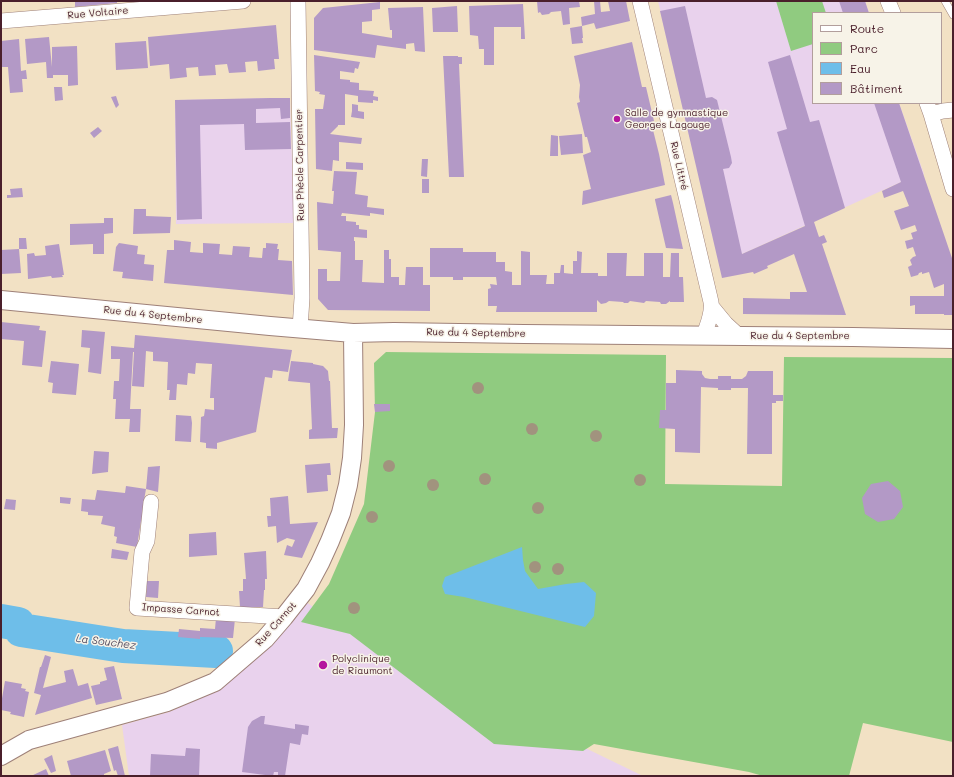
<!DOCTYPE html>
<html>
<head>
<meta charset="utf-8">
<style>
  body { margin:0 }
  #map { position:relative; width:954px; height:777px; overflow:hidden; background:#f2e1c4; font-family:Mali,sans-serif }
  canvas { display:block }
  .frame { position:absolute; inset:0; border:2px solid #4a1f2b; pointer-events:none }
  .legend { position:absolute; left:812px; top:12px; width:130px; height:92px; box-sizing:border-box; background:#f7f3e8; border:1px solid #b29e9c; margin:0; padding:5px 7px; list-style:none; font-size:12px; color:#4a1f2b }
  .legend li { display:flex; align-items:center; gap:8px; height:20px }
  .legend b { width:20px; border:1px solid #b29e9c }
</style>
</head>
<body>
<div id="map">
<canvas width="954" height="777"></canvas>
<div class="frame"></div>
<ul class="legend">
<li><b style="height:5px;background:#fff"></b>Route</li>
<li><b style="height:11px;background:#90cb80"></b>Parc</li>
<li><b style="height:11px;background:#6ebee9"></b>Eau</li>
<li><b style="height:11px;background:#b399c6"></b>Bâtiment</li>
</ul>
</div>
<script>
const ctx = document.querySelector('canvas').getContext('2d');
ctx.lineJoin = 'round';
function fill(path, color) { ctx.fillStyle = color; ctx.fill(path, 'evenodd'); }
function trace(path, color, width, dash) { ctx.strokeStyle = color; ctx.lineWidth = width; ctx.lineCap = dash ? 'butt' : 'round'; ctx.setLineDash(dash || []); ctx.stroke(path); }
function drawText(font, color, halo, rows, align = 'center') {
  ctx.font = font + ' Mali,sans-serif'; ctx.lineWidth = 3; ctx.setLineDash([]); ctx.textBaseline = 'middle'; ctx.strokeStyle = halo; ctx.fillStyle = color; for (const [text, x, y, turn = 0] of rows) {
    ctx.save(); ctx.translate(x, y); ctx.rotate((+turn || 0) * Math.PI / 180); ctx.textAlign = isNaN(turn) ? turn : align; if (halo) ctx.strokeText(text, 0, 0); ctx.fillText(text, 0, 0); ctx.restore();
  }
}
fill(new Path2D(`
  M658 1H865L869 13H813V103H899L924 174 901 182 742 254 718 259Z
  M290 98 294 223 176 224 175 100Z
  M303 600 507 737 577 744 643 776H129L122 725 169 712 218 690Z`), '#e9d2ed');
fill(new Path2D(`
  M776 1H822L826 13H813V44L791 51Z
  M386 352 666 355 665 484 782 486 784 357 953 358V742L863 723 849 776H763L749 772 594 744 583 751 494 744 350 634 301 622 329 584 364 504 375 412 374 363Z`), '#90cb80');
fill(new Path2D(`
  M522 547 523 560 525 571 538 589 566 584 584 582 596 593 594 616 585 627 464 597 445 594 442 586 445 577Z`), '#6ebee9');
trace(new Path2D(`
  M1 621 18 624 21 630 123 646 216 651`), '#6ebee9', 34);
fill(new Path2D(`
  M75 1H117V3L75 7Z
  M537 1H579L580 7 569 8 570 24 563 25 561 11 551 12 549 14 542 15 540 12 538 13Z
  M594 1H600L601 12 610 11 608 1H626L630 21 596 29 594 23 582 26 581 17 595 14Z
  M839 1H865L869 13H843Z
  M380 2V9L372 10V21L362 22V33L392 38V30H390L388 8 423 7 425 52 415 51 414 43 406 44V49L377 45 375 58 314 50V18L323 8Z
  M523 4 525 39H521V27H494V65H484V49H479L478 36 470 35 469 6Z
  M457 6 458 32H433L432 8Z
  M685 6 706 98 712 97 717 100 731 157 732 163 729 168 723 169 742 254 805 226 777 132 787 129 768 62 790 55 810 122 819 120 845 208 814 222 819 237 824 235 827 242 822 244 846 315 743 314V298L790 299V292H807L794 254 767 266 768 268 754 274 753 272 722 278 660 11Z
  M276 25 279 59H274L275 69 258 71 257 61 245 62 246 72 229 73 227 64 215 65 216 75 199 76 198 67 186 68 187 77 170 79 169 64 150 66 148 37Z
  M582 26 583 38H582L583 43 572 44 570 28Z
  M49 37 52 67V47L77 46 78 85 68 86V75H53V78H47L46 62 27 64 25 39Z
  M19 39 21 71 26 70 27 79H22L23 92 10 93 8 67H1V41Z
  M146 41 148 68 116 70 115 43Z
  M632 42 642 87H646L654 121 651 122 659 154 665 185 582 205 583 191 591 189 583 155 591 152 587 137H585L577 103 580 102 579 97 580 85 574 56Z
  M314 55 360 62 358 69 355 68 354 73 340 71V79L350 80V82L359 83V90L374 91 373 96 378 97V101L373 100V103L358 102V96L345 94V125H338V126L330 134 362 138 361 144 339 142V161L333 160 332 171 316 169 315 109H323L325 95 319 94 320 92 315 91Z
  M443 56H458V57H462V64H459L464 177H449Z
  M54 87H62L63 100 55 101Z
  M116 96 119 105 116 108 111 97Z
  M270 98H290V118L281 119 280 108 256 109V123L290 122 291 149 245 150 244 124 200 125 202 219 177 220 175 100Z
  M874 103H899L953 261V315H944V314H915V305L910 306V296H944V284L934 288 929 272 922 274V272L919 273 918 275 911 277 908 267 912 265 910 260 913 257 916 256 913 247 907 249 905 241 913 239 911 233 917 231 915 225 901 230 894 211 909 206 903 191 884 198 882 191 901 182Z
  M352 104 358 105V111L364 112V119L351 117 352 111Z
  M98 127 102 131 94 138 90 133Z
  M582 134 583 153 561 155 559 136Z
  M551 135 558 136V156H550Z
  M422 159H428L427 177 421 176Z
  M346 162 363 163V170L346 169Z
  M334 171 357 172 355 194 368 196 367 207 384 209V215L370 213V216L342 213 341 216H346V221L356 222V225H359V229L367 230V238L354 237V241H355V260H363L362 282 384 283V250H389V259H391V277H399V285H405L406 267H423V285H430V311L328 310 318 299V269H327V281H340L341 252 318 250 317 202 333 204 334 191H332Z
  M422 179H429V193H422Z
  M22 188 23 197 7 198V195H11L10 189Z
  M671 195 673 203 683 249 666 248 655 200V199Z
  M134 209H146V216L171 217 170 233 133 234Z
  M104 218H113V233L104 234V254H93V244L70 245V224L104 223Z
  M19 238H26L27 249H19Z
  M174 240 191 242 190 252 203 253V243L220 244 219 254 232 255 233 246 250 247 249 257 262 258 263 248H266V243L278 244 277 249H279L278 260 292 261 293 295 164 283 167 250H174Z
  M119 243 138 246 137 254 145 255 144 264 154 265 153 281 122 278 123 272 113 271 116 247Z
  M59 244 64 275H62L63 277 52 278 51 276 28 279 27 254 34 253 35 256 46 255 45 246Z
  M430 248H463V252H496V262H505V271L512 272V285H521V251L530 252V275H547L546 284H554V273H560L561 265H564V273L573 274V261H577V251L582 252 581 273H598V276H607V253H627L626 276H644V253H663V277H670L671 253H679V277H683L684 302H670V301L666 304H661L660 302 646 301 644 303 630 301 628 303H624L623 302 609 301 606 303 601 304 597 300V312H496L497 306H488V289L491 288 490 284 497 285 496 277H463V280H453V277H430Z
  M19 249 21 273 1 274V250Z
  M1 322 40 326 39 330 46 331 42 367 22 365 24 341 1 339Z
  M82 330 105 332 101 374 88 372 90 348 81 347Z
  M135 335 292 350 288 372 273 370 272 378 265 377 256 432 217 443V449L206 448V443L200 442 201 417 204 416 205 409 214 410V398H210L212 364 196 363 195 374 188 373 187 385 177 384 176 400H169L170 390H167L168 362 153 361V352L146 351 144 387 132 386 134 352H133L130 409H141L140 432H129L130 419H115L116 399H113L114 381H119L120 359H111V346L134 348Z
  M51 361 79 364 76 395 52 393 53 383 48 382Z
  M291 361 313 363V364L323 366 328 371 329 381H330L332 428H338L337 438 309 439V430L312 429 310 383 288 381Z
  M676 370 702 371V374L705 378 710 379H718V376H731V379H742L746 376 748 371H773V395H783V401H776V403H772V454H747L748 388H731V390H718V388L701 387 700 453 675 452V429L659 428 660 410H666V383H676Z
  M374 404H390V411L375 412Z
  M176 415 191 416 192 423 191 442 175 441Z
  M94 451 109 452 108 472 92 474Z
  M330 463 331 475H327L328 491 307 493 305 465Z
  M160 466 158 492 146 489 143 506H145L143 522 141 521 137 547 116 543 117 537 114 536 115 527 101 524 103 516 88 515V512L81 511 82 499 95 500 97 490 125 493 126 486 146 489 148 467Z
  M888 481 900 491 903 507 894 519 878 522 865 514 862 498 871 484Z
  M288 496 290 524 318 522 302 558 284 555 287 545 292 547 295 540 287 538 277 543 276 526 268 527 267 516H271L270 498Z
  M60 497 71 498 70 504 60 503Z
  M6 499 16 500 15 510 4 509Z
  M216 532 217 555 189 557V534Z
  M112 549 129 552 127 560 111 558Z
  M266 551 267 579H265V590H264L263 607H240L239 591H243V579H246L244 553Z
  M147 581H159L158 598 146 597Z
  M216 618 235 619 233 638 200 637V639L178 637 179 629 200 631V628L215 629Z
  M45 655 51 657 43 688 66 682 64 671 73 669 78 686 88 683 92 698 35 715 41 695 34 693 40 667H41Z
  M114 666 122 699 96 705 91 686 100 684V682L107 680 104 668Z
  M5 681 22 684 21 688 26 689 25 691 29 692 24 717 10 714 11 712 1 710V704Z
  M261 716H265L264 724 295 729V724L309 726 308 735 302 734 300 745 290 743 285 776H278V772H274L273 776 242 772 248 727 252 721Z
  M118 746 125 776H118L116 770 114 771 108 749Z
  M186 748 200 749 199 776H150L151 754 185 756Z
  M105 750 111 771 104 774V776H79V775L71 776 67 761Z
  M52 755 56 771 51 773 44 759Z
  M46 769 49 776H31Z`), '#b399c6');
const service = new Path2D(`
  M945 1 953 15`);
const minor = new Path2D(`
  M298 1 302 298 300 329
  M640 1 711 302C713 314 707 325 704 335
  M888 1 893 13
  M1 21 243 1
  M927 103 931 114 953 189
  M931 114 943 111 953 110
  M712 307 726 324 739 336
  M151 502 147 541 142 552 137 608 284 617`);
const tertiary = new Path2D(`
  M1 300 270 326 353 333 394 332 524 334 853 337 953 339
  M1 756 29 740 167 702 215 682 265 639 284 617 306 589 320 563 330 541 341 513 348 485 352 458 354 425 353 333`);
trace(service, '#9e8078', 8);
trace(minor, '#9e8078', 16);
trace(tertiary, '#9e8078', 20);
trace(service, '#fff', 7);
trace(minor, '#fff', 15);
trace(tertiary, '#fff', 18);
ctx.fillStyle = '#a1937e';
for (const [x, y] of [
  [478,388],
  [532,429],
  [596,436],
  [389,466],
  [485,479],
  [640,480],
  [433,485],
  [538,508],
  [372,517],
  [535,567],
  [558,569],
  [354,608]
]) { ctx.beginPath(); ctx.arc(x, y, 6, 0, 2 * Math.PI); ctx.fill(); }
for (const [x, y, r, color] of [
  [617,119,4,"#b5179e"],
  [323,665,5,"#b5179e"]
]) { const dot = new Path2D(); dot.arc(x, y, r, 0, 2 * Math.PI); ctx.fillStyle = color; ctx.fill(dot); trace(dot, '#f7f3e8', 1.5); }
drawText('10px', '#4a1f2b', '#f7f3e8', [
  ["Rue Voltaire",98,13,-5],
  ["Rue Phècle Carpentier",300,165,-91],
  ["Rue Littré",679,166,77],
  ["Rue du 4 Septembre",153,315,6],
  ["Rue du 4 Septembre",476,333,1],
  ["Rue du 4 Septembre",800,336],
  ["Impasse Carnot",181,610,4],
  ["Rue Carnot",276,624,-48]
]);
drawText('10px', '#4a1f2b', '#f7f3e8', [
  ["Salle de gymnastique",625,113],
  ["Georges Lagouge",625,125],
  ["Polyclinique",332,659],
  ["de Riaumont",332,671]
], 'left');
drawText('italic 11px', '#554f64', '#f7f3e8', [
  ["La Souchez",106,642,7]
]);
</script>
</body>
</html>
